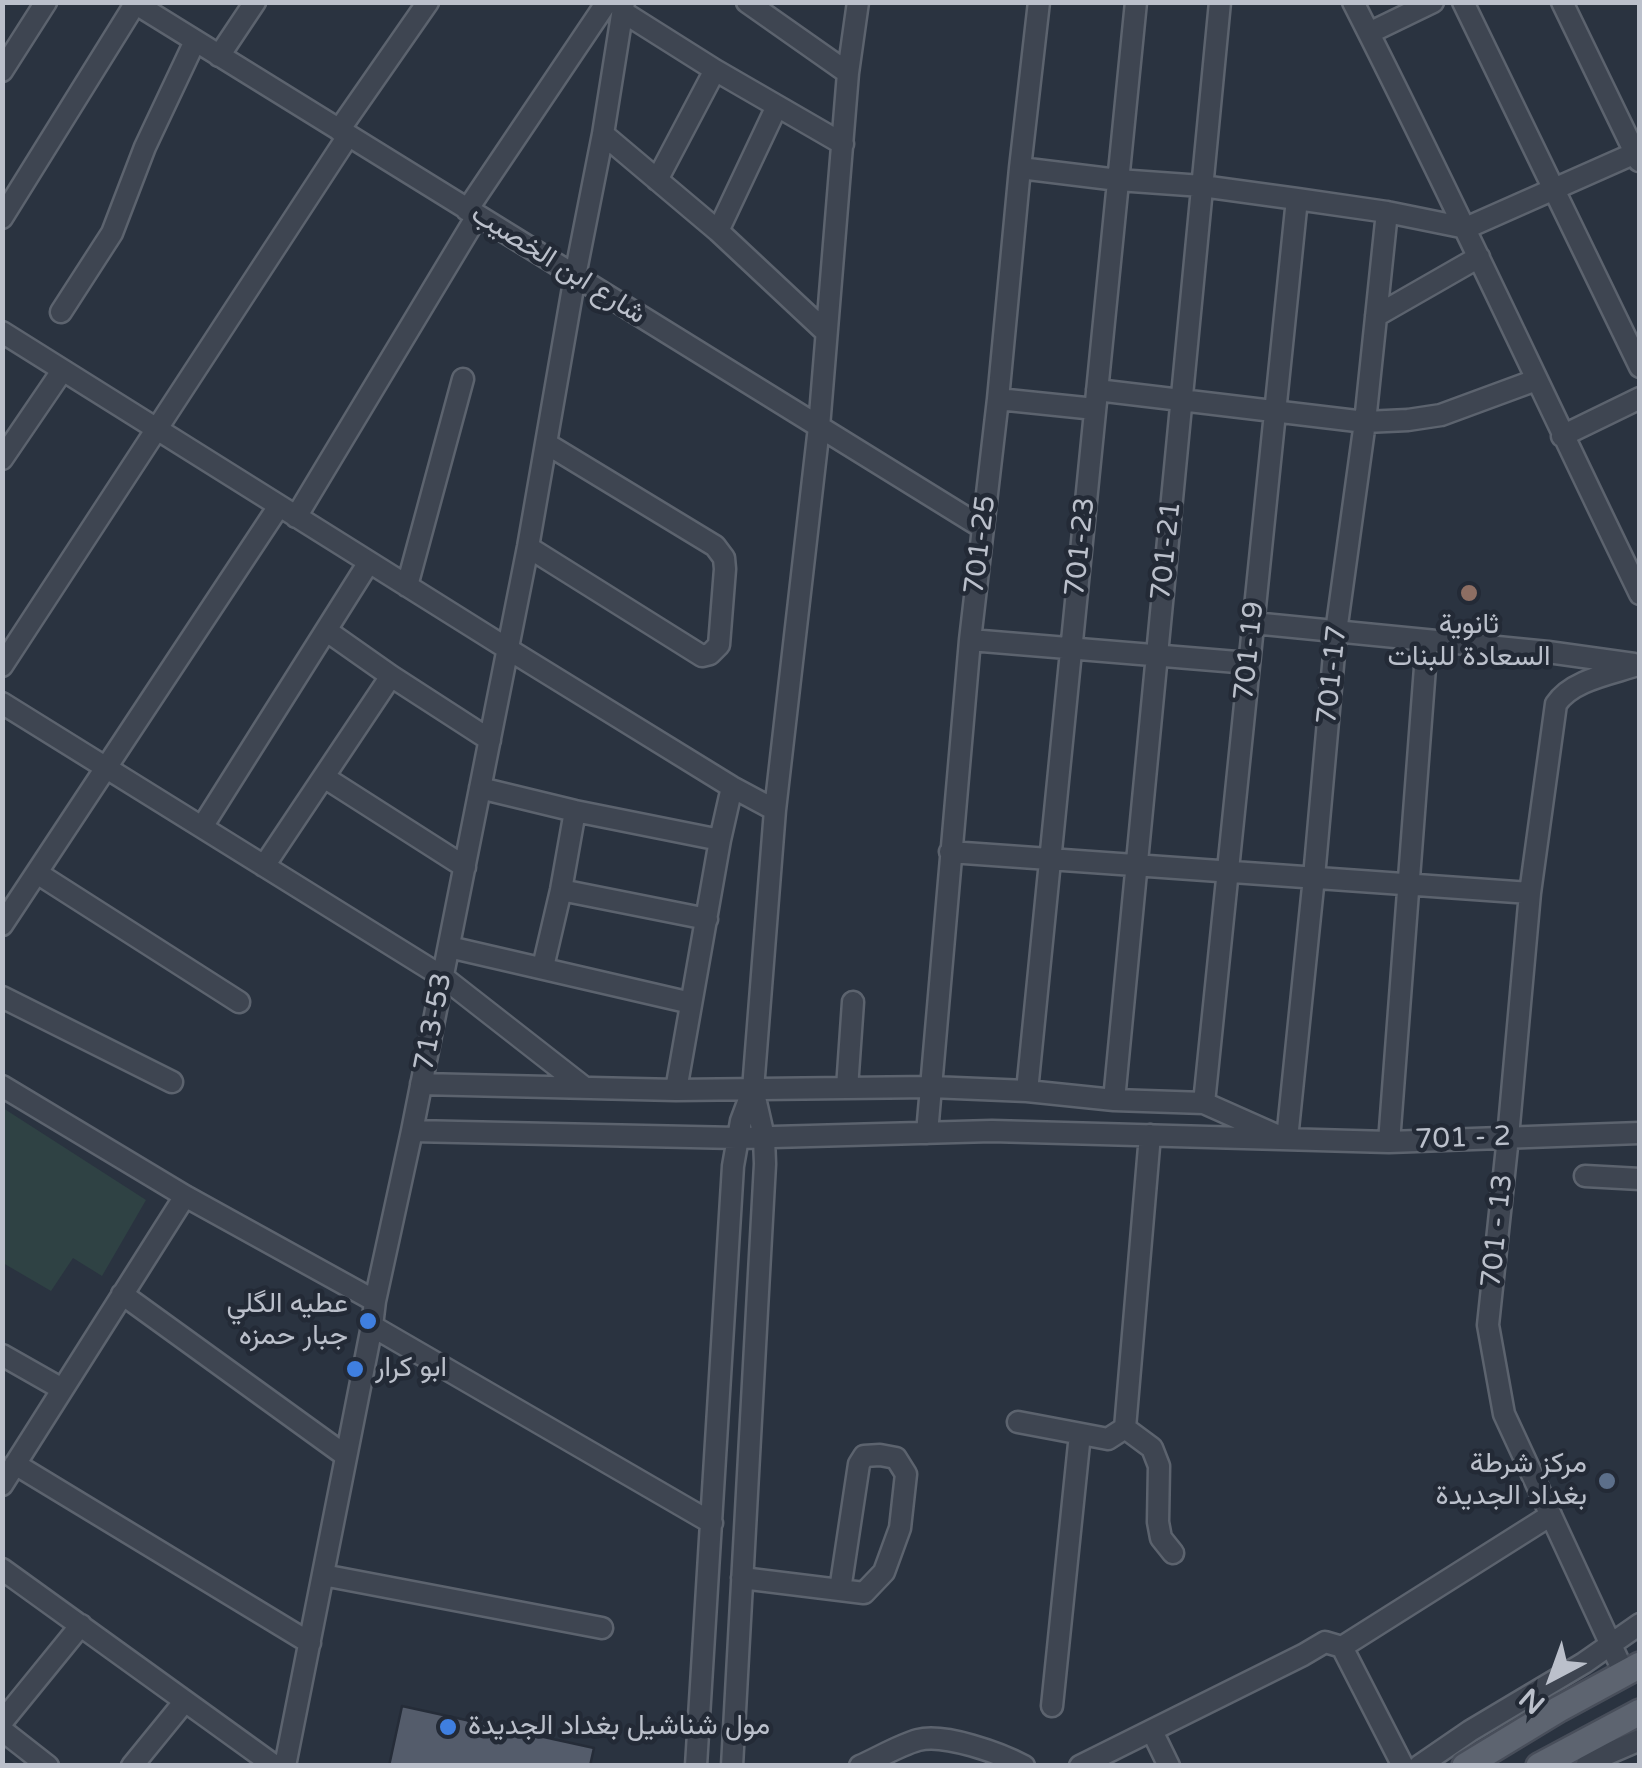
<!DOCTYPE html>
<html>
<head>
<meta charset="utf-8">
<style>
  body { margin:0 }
  #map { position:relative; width:1642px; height:1768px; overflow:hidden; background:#2a3340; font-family:"Varela Round",sans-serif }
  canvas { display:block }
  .frame { position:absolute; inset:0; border:5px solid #bbc0cb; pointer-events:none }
  .north { position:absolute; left:1502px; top:1628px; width:100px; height:100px; -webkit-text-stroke:8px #232a36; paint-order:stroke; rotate:221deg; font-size:28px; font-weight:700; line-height:40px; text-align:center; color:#bbc0cb }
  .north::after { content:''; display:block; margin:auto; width:35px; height:45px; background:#bbc0cb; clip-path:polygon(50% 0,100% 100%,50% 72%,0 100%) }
</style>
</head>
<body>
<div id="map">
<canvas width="1642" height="1768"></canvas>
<div class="frame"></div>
<div class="north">N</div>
</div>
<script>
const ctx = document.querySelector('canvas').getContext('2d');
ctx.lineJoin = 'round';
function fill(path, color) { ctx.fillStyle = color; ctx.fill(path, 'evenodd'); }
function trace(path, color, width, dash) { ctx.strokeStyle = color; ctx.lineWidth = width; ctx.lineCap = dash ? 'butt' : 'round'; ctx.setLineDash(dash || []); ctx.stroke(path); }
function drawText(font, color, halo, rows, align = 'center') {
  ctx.font = font + ' "Varela Round",Vazirmatn,sans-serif'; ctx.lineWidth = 9; ctx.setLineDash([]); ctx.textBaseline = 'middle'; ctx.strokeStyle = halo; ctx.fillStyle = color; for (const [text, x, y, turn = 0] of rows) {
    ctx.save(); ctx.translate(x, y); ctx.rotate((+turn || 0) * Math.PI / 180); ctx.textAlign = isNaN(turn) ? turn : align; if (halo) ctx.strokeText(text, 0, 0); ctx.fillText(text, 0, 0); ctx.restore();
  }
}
fill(new Path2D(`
  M3 1108 146 1200 102 1276 73 1258 51 1291 3 1263Z`), '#2f4244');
const building = new Path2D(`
  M402 1706 594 1748 590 1766H389Z`);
fill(building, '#545c6b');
trace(building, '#252c38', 2.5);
const minor = new Path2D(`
  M133 2 983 528
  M747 2 848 73
  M1353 2C1453 198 1544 397 1640 594
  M1463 2 1640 367
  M1562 2 1639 161
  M623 12 715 70 843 144
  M1369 33 1433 2
  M219 56 255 2
  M2 71 46 2
  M339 130 428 2
  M603 134 718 231 826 332
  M1020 168 1118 180 1202 186 1297 199 1387 212 1466 228 1640 151
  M657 180 715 70
  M467 210 607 2
  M2 218 135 4
  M718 231 777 106
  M61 312 112 233 145 147 195 41
  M1376 316 1479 257
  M2 332 508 649 732 787 775 810
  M1097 390 1365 422 1408 420 1441 415 1536 380
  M998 399 1095 409
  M1562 436 1640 398
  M2 459 62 371
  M296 517 477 216
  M528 547 702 656 710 654 719 645 725 569 724 558 715 546 547 444
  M407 586 463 379
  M1253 623 1548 652 1634 664
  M327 631 391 676 490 740
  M970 640 1249 663
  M2 666 348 136
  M2 703 443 977 585 1088
  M324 777 465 867
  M480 788 575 811 720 840
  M202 827 369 562
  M950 852 1530 893
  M264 866 391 676
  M37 873 239 1002
  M561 890 707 919
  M2 925 279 506
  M449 947 691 1003
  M543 967 561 890 575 811
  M2 997 172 1082
  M421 1084 676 1090 931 1087 1027 1091 1114 1100 1204 1103 1276 1135
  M2 1086 185 1196 375 1301
  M847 1088 853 1002
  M676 1090 720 840 732 787
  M1027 1091 1136 2
  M1114 1100 1220 2
  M1204 1103 1297 199
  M412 1131 737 1138 992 1131 1389 1142 1640 1133
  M927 1133 970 640 998 399 1020 168 1039 2
  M1287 1139 1314 877 1336 632 1365 422 1387 212
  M1389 1142 1427 641
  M1585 1176 1640 1179
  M122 1294 346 1456
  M372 1326 712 1523
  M2 1355 62 1389
  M1018 1422 1108 1439 1125 1428 1150 1135
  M1125 1428 1152 1448 1159 1466 1158 1522 1161 1538 1173 1553
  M15 1464 310 1643
  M2 1485 185 1196
  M2 1569 275 1766
  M323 1575 602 1628
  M742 1578 864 1593 884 1572 900 1528 906 1474 896 1458 880 1455 864 1456 859 1464 840 1590
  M1342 1647 1551 1515
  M1624 1673 1504 1414 1488 1325 1508 1137 1530 893 1556 704C1572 680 1611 674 1638 665
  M1052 1706 1080 1434
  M2 1722 81 1625
  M2 1730 48 1766
  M1152 1731 1169 1766
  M132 1766 185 1701
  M285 1766 372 1326 375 1301 412 1131 528 547 575 276 603 134 624 2
  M696 1766 733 1166 741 1121 753 1089
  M732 1766 765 1164 764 1137 753 1089 775 810 819 427 848 73 858 2
  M860 1766C878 1758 900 1745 918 1740 944 1733 1000 1753 1024 1766
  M1080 1766 1303 1655 1325 1642 1342 1647 1403 1766
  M1419 1766 1470 1731 1584 1663 1640 1624
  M1586 1766 1598 1758 1640 1740`);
const major = new Path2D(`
  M1465 1766 1559 1709 1640 1665
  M1539 1766 1640 1712`);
trace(minor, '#5c636e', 25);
trace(major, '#484e5a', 30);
trace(minor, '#3e4551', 20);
trace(major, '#5d6470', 25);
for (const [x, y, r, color] of [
  [1469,593,10,"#8d6e63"],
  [368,1321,10,"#3f7fe0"],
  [355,1369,10,"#3f7fe0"],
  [1607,1481,10,"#5c6f8a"],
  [448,1727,10,"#3f7fe0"]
]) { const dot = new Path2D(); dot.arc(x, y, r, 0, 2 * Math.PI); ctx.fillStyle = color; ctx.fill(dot); trace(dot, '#232a36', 4); }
drawText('28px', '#bbc0cb', '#232a36', [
  ["شارع ابن الخصيب",558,265,32],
  ["701-25",981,545,-83],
  ["701-23",1081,547,-84],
  ["701-21",1167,551,-84],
  ["701-19",1250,651,-84],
  ["701-17",1333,675,-84],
  ["713-53",434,1022,-79],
  ["701 - 2",1463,1139,-2],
  ["701 - 13",1498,1231,-84]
]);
drawText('28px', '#bbc0cb', '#232a36', [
  ["ثانوية",1469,626,"center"],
  ["السعادة للبنات",1469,658,"center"],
  ["عطيه الگلي",348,1305],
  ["جبار حمزه",348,1337],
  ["ابو كرار",375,1369,"left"],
  ["مركز شرطة",1587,1465],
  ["بغداد الجديدة",1587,1497],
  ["مول شناشيل بغداد الجديدة",468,1727,"left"]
], 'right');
</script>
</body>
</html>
